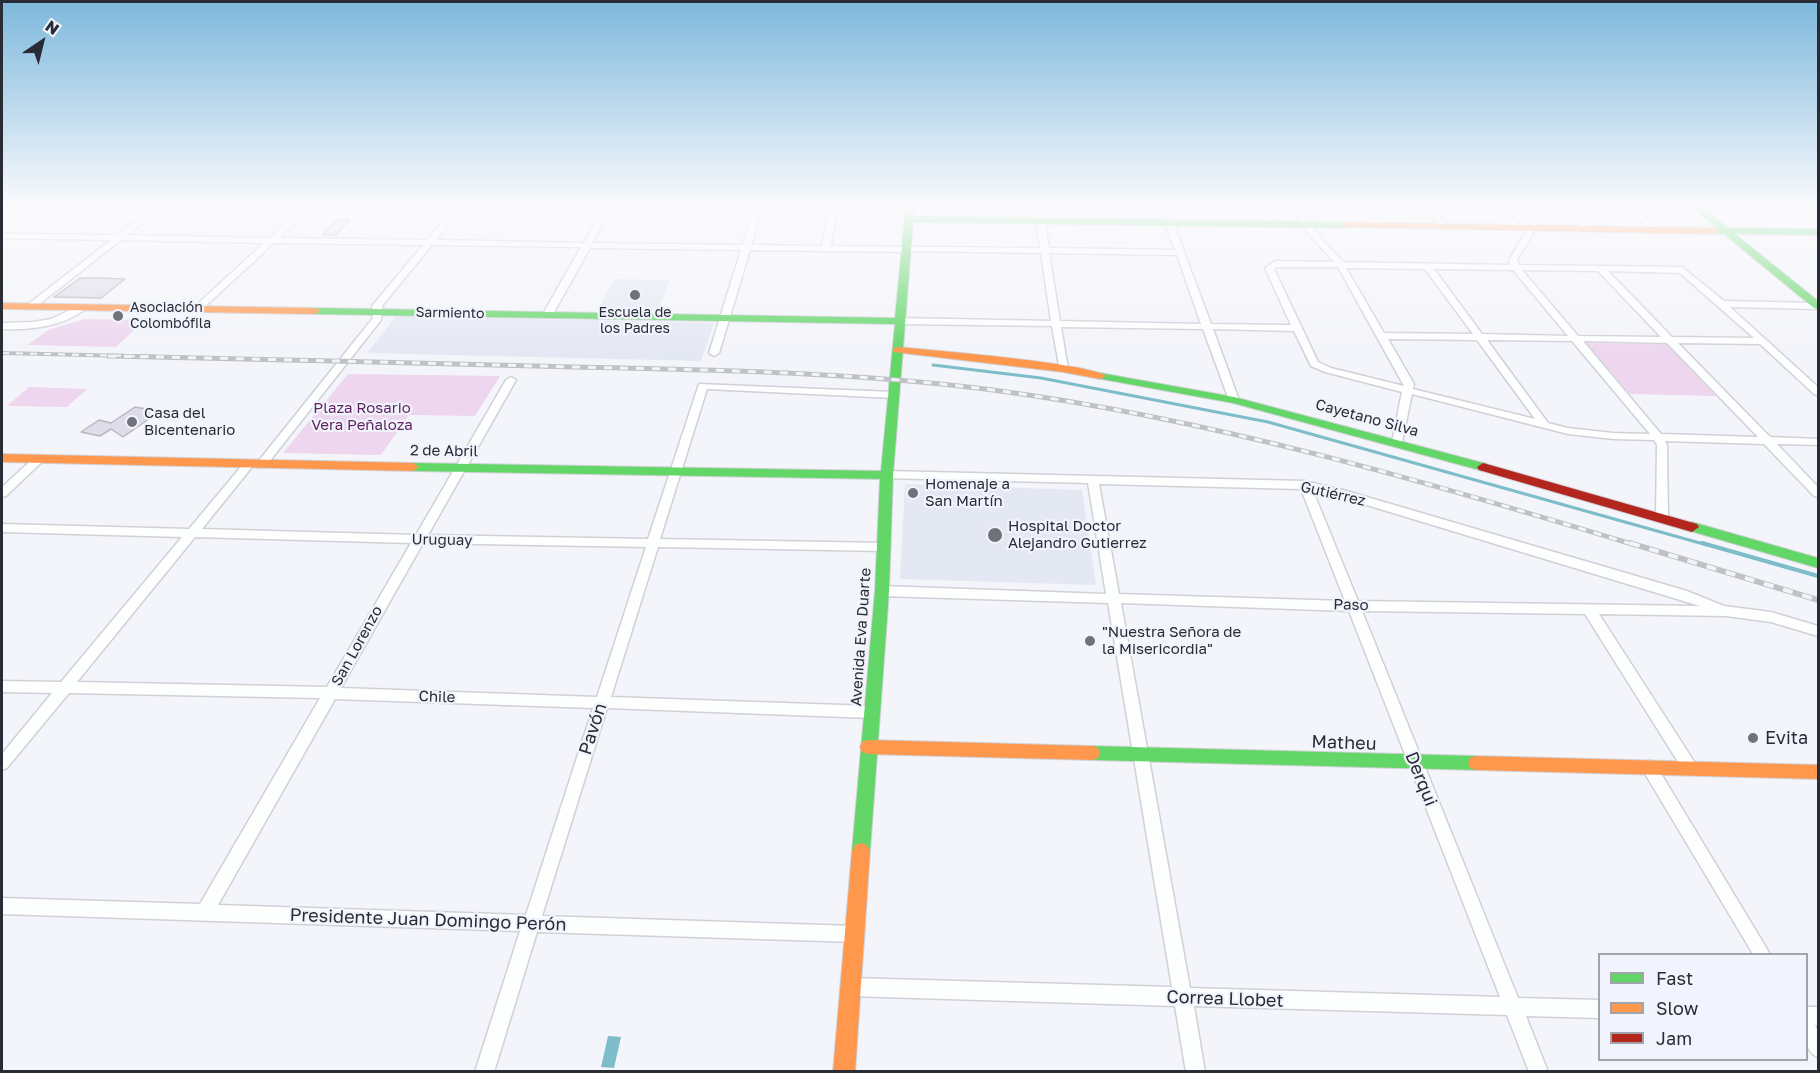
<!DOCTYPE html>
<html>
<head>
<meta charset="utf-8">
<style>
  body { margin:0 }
  #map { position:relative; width:1820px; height:1073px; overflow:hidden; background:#f4f5fa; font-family:"Golos Text",sans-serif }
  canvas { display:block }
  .frame { position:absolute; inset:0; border:3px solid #292c34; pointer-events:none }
  .legend { position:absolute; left:1598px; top:953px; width:210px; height:108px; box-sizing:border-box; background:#f1f4fd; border:2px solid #a1a4ad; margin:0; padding:8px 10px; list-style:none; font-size:18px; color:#292c34 }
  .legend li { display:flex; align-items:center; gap:12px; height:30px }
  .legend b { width:30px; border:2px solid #a1a4ad }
  .north { position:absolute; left:12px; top:12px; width:60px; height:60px; -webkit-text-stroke:4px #f1f4fd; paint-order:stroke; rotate:35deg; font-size:16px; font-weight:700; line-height:24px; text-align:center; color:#292c34 }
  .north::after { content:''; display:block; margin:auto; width:21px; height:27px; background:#292c34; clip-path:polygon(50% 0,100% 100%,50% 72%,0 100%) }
</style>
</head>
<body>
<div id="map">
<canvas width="1820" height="1073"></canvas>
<div class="frame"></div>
<ul class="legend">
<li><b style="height:8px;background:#63d668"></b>Fast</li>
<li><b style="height:8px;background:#ff974d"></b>Slow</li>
<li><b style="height:8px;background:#b3261e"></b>Jam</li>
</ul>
<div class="north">N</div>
</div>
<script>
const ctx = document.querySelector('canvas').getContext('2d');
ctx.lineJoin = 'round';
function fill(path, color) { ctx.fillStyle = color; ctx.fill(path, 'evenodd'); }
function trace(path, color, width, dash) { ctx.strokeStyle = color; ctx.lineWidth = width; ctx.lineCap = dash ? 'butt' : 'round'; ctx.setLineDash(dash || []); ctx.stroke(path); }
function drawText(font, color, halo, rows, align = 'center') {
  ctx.font = font + ' "Golos Text",sans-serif'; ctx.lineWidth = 4.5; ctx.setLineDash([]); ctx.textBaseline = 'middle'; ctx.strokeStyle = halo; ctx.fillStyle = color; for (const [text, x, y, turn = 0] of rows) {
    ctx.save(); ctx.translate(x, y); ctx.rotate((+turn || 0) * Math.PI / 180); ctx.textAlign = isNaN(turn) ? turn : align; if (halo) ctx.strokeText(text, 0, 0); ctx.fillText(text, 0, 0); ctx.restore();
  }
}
fill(new Path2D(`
  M614 279 670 280 657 311 598 310Z
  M396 316 714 323 701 361 367 353Z
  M905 484 1082 490 1096 585 900 579Z`), '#e4e8f3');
fill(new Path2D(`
  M84 319 145 320 116 347 28 345 48 330Z
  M1586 343 1667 344 1716 396 1630 394Z
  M348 374 500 376 475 416 409 415 381 455 283 453Z
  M29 387 87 389 67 407 7 406Z`), '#edd6ee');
fill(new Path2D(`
  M608 1036 621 1037 614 1068 601 1067Z`), '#7dbdc9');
trace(new Path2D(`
  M933 365 1041 378 1268 422 1707 545`), '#7dbdc9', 3);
trace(new Path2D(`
  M1702 543 1818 576`), '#7dbdc9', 4);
const building = new Path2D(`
  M338 219H350L336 235H323Z
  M80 278H101L125 279 101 298 54 297Z
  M135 407 153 410 150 412 156 414 123 437 111 429 100 436 81 432 99 420 111 423Z`);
fill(building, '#dfdbea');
trace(building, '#b8b7bd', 1.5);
const street = new Path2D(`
  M6 206H16L2 214V209Z
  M155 206H164L127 235 270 238 304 206H313L279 238 427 240 456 206H464L436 240 584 243 605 206H613L592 243 743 245 755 206H763L751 245 822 246 829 206H837L831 246 1040 248 1034 206H1042L1049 248 1175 250 1159 206H1167L1211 324 1291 325 1265 268 1275 261 1334 262 1307 232 1291 206H1299L1313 229 1343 262 1510 265 1509 260 1526 232 1521 226 1525 224 1534 232 1517 260 1519 265 1682 267 1724 301 1818 303V309L1730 307 1818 387V395L1814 394 1760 344 1678 343 1770 437 1818 439V445L1777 444 1818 487V497L1814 496 1764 444 1665 441 1667 445 1668 518 1662 522 1656 518 1657 445 1654 440 1613 439 1568 434 1412 394 1402 442 1401 444H1393L1392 442 1402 392 1325 372 1311 366 1294 331 1213 329 1239 400 1234 403 1229 400 1203 329 1061 327 1068 369 1066 371H1060L1052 326 899 324 894 321 899 318 1051 321 1041 253 910 251 906 252 750 250 719 353 714 356 709 353 741 250 590 248 553 314 548 317 543 314 581 247 432 245 382 306 381 320 265 467H257L255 465 257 463 373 318 372 306 423 245 274 243 200 311H194V307L264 243 121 240 33 309H27V305L111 240 2 238V234L117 235ZM1049 253 1177 255 1201 324 1060 321ZM1277 267H1338L1404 386 1331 368 1318 362 1274 269ZM1346 268 1425 269 1473 334 1384 333ZM1434 269 1513 270 1568 336 1482 334ZM1522 270 1598 271 1661 337 1578 336ZM1608 271 1680 273 1754 338 1672 337ZM1388 339 1477 340 1535 419 1413 389 1414 384ZM1487 340 1572 341 1650 434 1613 433 1568 428 1548 423ZM1583 341 1667 343 1758 437 1661 434Z
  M1360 206H1368L1380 224 1379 226H1373Z
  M1424 206H1432L1447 225 1446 227H1440Z
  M1492 206H1500L1518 224V228H1512Z
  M1561 206H1569L1589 225V229H1583Z
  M1624 206H1633L1655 226V230H1649Z
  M81 305 84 306V310C60 327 31 330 2 329V323L33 322 51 319Z
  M511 377 516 380 428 535 648 539 699 384 894 392 899 395 894 398 707 389 660 539 884 543 890 547 884 551 658 547 611 697 871 706 876 708 878 712 876 716 871 718 607 708 542 916 855 926 861 928 864 934 861 940 855 942 537 932 494 1072H475L520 931 2 914V898L200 904 320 698 69 693 7 768 2 770V754L52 693 2 692V681L61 682 182 537 2 532V524L189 529 244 463H252L254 465 252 467 202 529 416 535 506 380ZM195 537 411 543 327 687 77 682ZM423 543 646 547 597 697 341 688ZM335 699 593 708 526 915 218 905Z
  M40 455 45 458 44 460 6 496 2 497V487L36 456Z
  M887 471 1305 481 1343 490 1687 591 1724 606 1771 612 1818 626V636L1771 622 1726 616 1599 614 1695 763 1697 768 1695 773 1690 774 1685 773 1585 614 1362 611 1518 998 1600 1000V1018L1526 1016 1548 1072H1529L1507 1015 1194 1006 1205 1072H1186L1175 1006 850 996 844 993 841 987 844 981 850 978 1172 987 1108 603 882 596 878 594 876 591 878 588 882 586 1106 594 1088 483 883 478 881 475ZM1099 484 1301 489 1345 601 1119 594ZM1313 491 1337 496 1700 606 1358 601ZM1121 603 1349 611 1500 997 1190 988Z
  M1649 761 1654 762 1770 954H1753L1644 772 1642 767 1644 762Z
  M1806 1007H1818V1025H1815L1818 1031V1057C1800 1050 1806 1023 1806 1007Z`);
const fast = new Path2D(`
  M906 206H914V216L1345 222 1349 225 1345 228 913 222 893 475 889 591 870 851 867 857 861 859 855 857 852 851 875 591 880 479 413 471 407 467 413 463 881 471 895 324 315 314 310 311 315 308 895 318Z
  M1691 206H1700L1728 228 1818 229V235L1735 234 1818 301V309L1814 308 1724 234 1711 233V229L1717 228Z
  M1100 373 1234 397 1487 464 1489 467 1483 471 1233 403 1096 378 1094 376Z
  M1692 522 1818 558V568L1687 530 1685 527 1687 524Z
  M1092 746 1476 756 1482 758 1484 763 1482 768 1476 770 1092 760 1086 758 1084 753 1086 748Z`);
const slow = new Path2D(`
  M1345 222 1714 228 1719 231 1714 234 1342 227 1341 225Z
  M2 303 315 308 320 311 315 314 2 309Z
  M898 347C929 350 1090 363 1106 376L1100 379 1063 372 894 352V348Z
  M2 454 413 463 419 467 413 471 2 462Z
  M868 740 1092 746 1098 748 1100 753 1098 758 1092 760 868 754 862 752 860 747 862 742Z
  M1476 756 1818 765V779L1476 770 1470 768 1468 763 1470 758Z
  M861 843 867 845 870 851 855 1072H833L852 851 855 845Z`);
const jam = new Path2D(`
  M1483 463 1697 524 1699 527 1692 532 1479 470 1477 467Z`);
trace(street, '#d0d1d7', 3);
trace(fast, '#d0d1d7', 2);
trace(slow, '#d0d1d7', 2);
trace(jam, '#d0d1d7', 2);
fill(street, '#fdfefe');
fill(fast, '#63d668');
fill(slow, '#ff974d');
fill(jam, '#b3261e');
const railFar2 = new Path2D(`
  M2 353 170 357`);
const railFar1 = new Path2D(`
  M108 356C263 359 419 363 574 367 714 370 854 372 993 390 1212 419 1424 481 1635 545`);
const rail = new Path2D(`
  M1630 543 1818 600`);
trace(railFar2, '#c0c1c3', 4);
trace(railFar1, '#c0c1c3', 5);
trace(rail, '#c0c1c3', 6);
trace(railFar2, '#f1f4fd', 2, [7]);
trace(railFar1, '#f1f4fd', 3, [8]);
trace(rail, '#f1f4fd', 4, [10]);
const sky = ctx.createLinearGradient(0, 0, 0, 356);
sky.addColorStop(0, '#7db8dc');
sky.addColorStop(0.58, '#fafafd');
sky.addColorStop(1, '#fafafd00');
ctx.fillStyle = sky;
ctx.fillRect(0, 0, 1820, 356);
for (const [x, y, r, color] of [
  [635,295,6,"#707279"],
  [118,316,6,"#707279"],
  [132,422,6,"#707279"],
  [913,493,6,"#707279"],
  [995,535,8,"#707279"],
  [1090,641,6,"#707279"],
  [1753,738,6,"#707279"]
]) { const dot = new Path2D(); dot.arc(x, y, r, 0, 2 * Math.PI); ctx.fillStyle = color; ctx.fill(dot); trace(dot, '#f1f4fd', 2); }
drawText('14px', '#292c34', '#f1f4fd', [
  ["Asociación",130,308],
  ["Colombófila",130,324],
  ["Escuela de",635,313,"center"],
  ["los Padres",635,329,"center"]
], 'left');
drawText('14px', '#292c34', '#f1f4fd', [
  ["Sarmiento",450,313,1]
]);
drawText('15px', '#612460', '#f1f4fd', [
  ["Plaza Rosario",362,408],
  ["Vera Peñaloza",362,425]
]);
drawText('15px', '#292c34', '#f1f4fd', [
  ["Casa del",144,413],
  ["Bicentenario",144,430],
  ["Homenaje a",925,484],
  ["San Martín",925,501],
  ["Hospital Doctor",1008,526],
  ["Alejandro Gutierrez",1008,543],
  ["\"Nuestra Señora de",1102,632],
  ["la Misericordia\"",1102,649]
], 'left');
drawText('15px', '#292c34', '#f1f4fd', [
  ["Cayetano Silva",1367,418,15],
  ["2 de Abril",444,451,1],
  ["Gutiérrez",1333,494,13],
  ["Uruguay",442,540,1],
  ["Paso",1351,605,1],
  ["Avenida Eva Duarte",861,637,-86],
  ["San Lorenzo",357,646,-61],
  ["Chile",437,697,2]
]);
drawText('18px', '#292c34', '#f1f4fd', [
  ["Pavón",593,729,-72],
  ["Matheu",1344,743,2],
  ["Derqui",1421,779,68],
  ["Presidente Juan Domingo Perón",428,920,2],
  ["Correa Llobet",1225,999,2]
]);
drawText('18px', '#292c34', '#f1f4fd', [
  ["Evita",1765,738]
], 'left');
</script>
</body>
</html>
